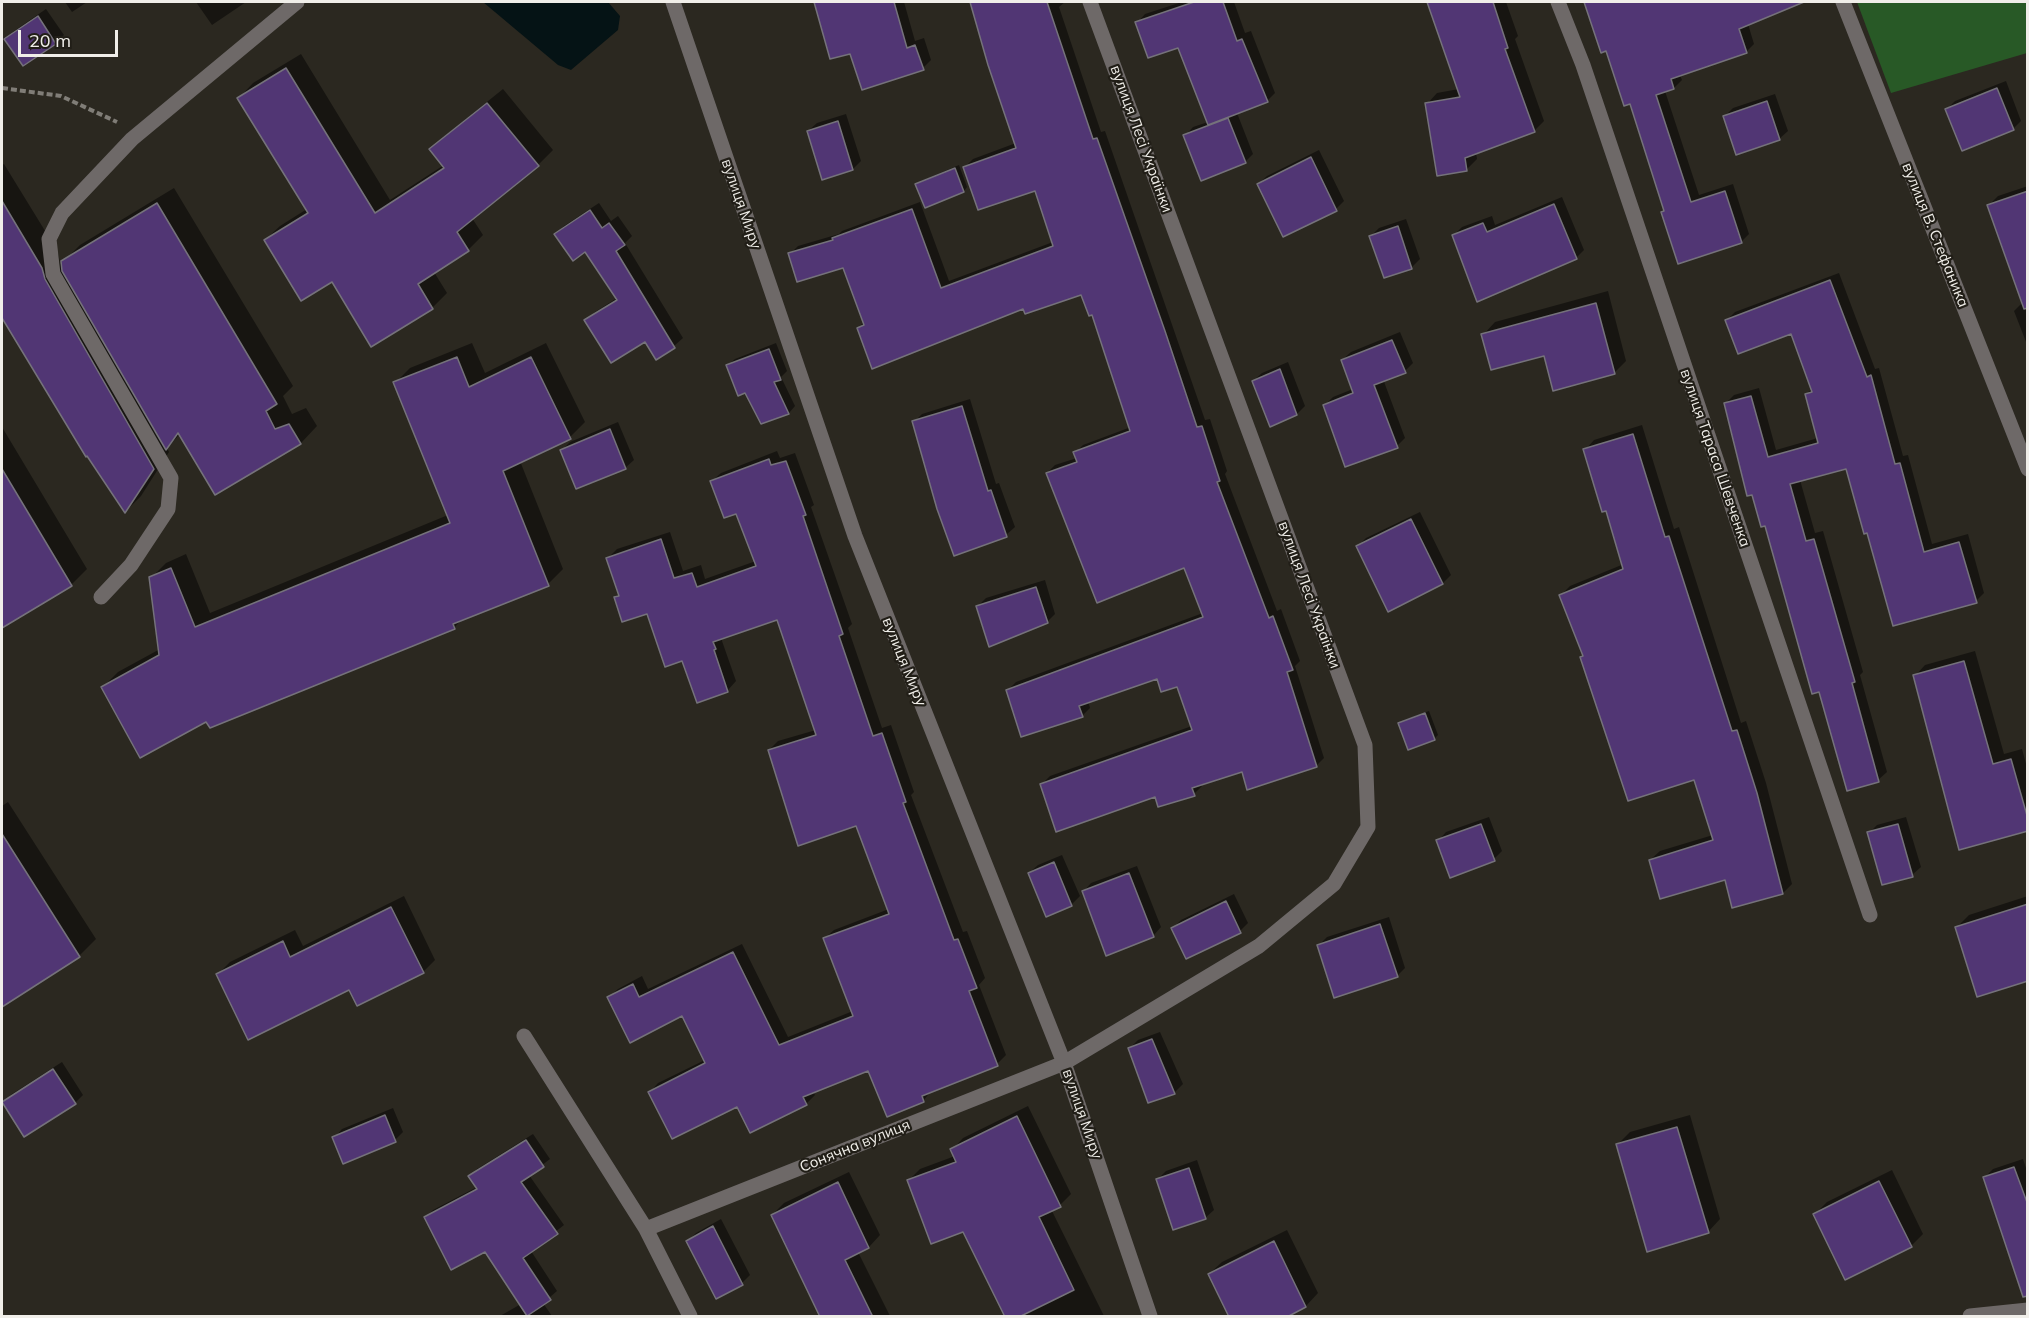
<!DOCTYPE html>
<html>
<head>
<meta charset="utf-8">
<style>
  body { margin:0 }
  #map { position:relative; width:2029px; height:1318px; overflow:hidden; background:#2b2820; font-family:Mulish,sans-serif }
  canvas { display:block }
  .frame { position:absolute; inset:0; border:3px solid #f0eee9; pointer-events:none }
  .scale { position:absolute; left:18px; top:30px; width:100px; height:27px; box-sizing:border-box; border:3px solid #f0eee9; border-top:0; padding-left:8px; font-size:18px; line-height:21px; white-space:nowrap; color:#f0eee9; -webkit-text-stroke:4px #211e17; paint-order:stroke }
</style>
</head>
<body>
<div id="map">
<canvas width="2029" height="1318"></canvas>
<div class="frame"></div>
<div class="scale">20 m</div>
</div>
<script>
const ctx = document.querySelector('canvas').getContext('2d');
ctx.lineJoin = 'round';
function fill(path, color) { ctx.fillStyle = color; ctx.fill(path, 'evenodd'); }
function trace(path, color, width, dash) { ctx.strokeStyle = color; ctx.lineWidth = width; ctx.lineCap = dash ? 'butt' : 'round'; ctx.setLineDash(dash || []); ctx.stroke(path); }
function drawText(font, color, halo, rows, align = 'center') {
  ctx.font = font + ' Mulish,sans-serif'; ctx.lineWidth = 4.5; ctx.setLineDash([]); ctx.textBaseline = 'middle'; ctx.strokeStyle = halo; ctx.fillStyle = color; for (const [text, x, y, turn = 0] of rows) {
    ctx.save(); ctx.translate(x, y); ctx.rotate((+turn || 0) * Math.PI / 180); ctx.textAlign = isNaN(turn) ? turn : align; if (halo) ctx.strokeText(text, 0, 0); ctx.fillText(text, 0, 0); ctx.restore();
  }
}
fill(new Path2D(`
  M1857 2H2027V53L1891 93Z`), '#285926');
fill(new Path2D(`
  M483 2H608L620 16 618 30 571 70 558 65Z`), '#051315');
fill(new Path2D(`
  M65 2H87L72 12Z
  M196 2H246L212 25Z
  M830 2H904L915 41 924 38 931 60 923 68 851 52 826 3Z
  M972 2H1065L1059 7 1101 132 1105 131 1205 420 1210 419 1227 471 1225 474 1277 611 1281 609 1300 661 1295 666 1324 758 1316 766 1243 771 1201 784 1202 786 1194 794 1156 795 1042 784 1050 776 1192 726 1178 685 1158 677 1088 701 1090 708 1082 716 1008 690 1016 682 1203 613 1185 566 1047 473 1055 465 1077 458 1075 453 1083 445 1131 427 1093 313 1082 293 1024 307 858 328 864 322 844 266 790 254 798 246 839 234 842 231 920 202 949 281 1053 242 1036 189 965 167 973 159 1016 143 989 65Z
  M1182 2H1234L1245 33 1251 31 1275 93 1267 101 1237 113 1253 154 1245 162 1185 136 1193 127 1208 122 1179 46 1137 23 1145 14Z
  M1429 2H1506L1518 36 1515 39 1544 121 1534 131 1476 152 1477 159 1467 169 1427 104 1437 93 1459 89Z
  M1585 2H1800L1748 24 1754 44 1746 52 1680 75 1682 80 1674 88 1665 91 1699 195 1733 184 1749 234 1741 242 1665 210 1631 102 1607 49 1602 51Z
  M46 9 64 35 56 43 23 64 6 39 14 31Z
  M301 54 390 200 444 165 431 150 446 135 503 89 553 150 538 165 472 218 483 235 468 250 434 272 447 293 432 308 332 280 265 240 280 226 307 209 239 98 253 83Z
  M2006 81 2021 121 2013 129 1947 109 1955 101Z
  M1775 94 1788 131 1779 139 1725 116 1733 108Z
  M846 114 861 161 853 169 823 178 808 131 817 123Z
  M1319 150 1344 201 1336 209 1284 235 1258 184 1267 176Z
  M4 164 58 252 60 263 64 270 63 262 80 245 174 188 293 386 283 396 292 414 306 408 317 426 301 443 216 493 180 434 167 448 169 452 141 496 126 511 86 455 2 316V165Z
  M959 165 967 187 964 191 917 185 921 181Z
  M2028 186V347L2014 311 2023 302 1988 206 1998 196Z
  M1562 197 1584 250 1576 258 1454 235 1462 227 1492 216 1495 225Z
  M599 203 611 221 618 216 632 236 625 243 683 338 674 346 657 358 645 340 586 320 595 312 617 298 585 250 556 234 564 226Z
  M1406 219 1420 259 1412 267 1385 277 1371 236 1379 228Z
  M1839 273 1875 369 1879 368 1903 456 1908 455 1932 544 1968 534 1984 593 1976 601 1868 531 1847 467 1800 480 1815 533 1823 531 1863 672 1860 675 1887 772 1878 780 1820 690 1725 404 1734 395 1759 388 1776 450 1818 438 1806 394 1813 388 1791 332 1727 320 1735 312Z
  M1608 291 1626 361 1614 373 1483 335 1495 322Z
  M1400 332 1413 363 1405 371 1383 379 1405 438 1397 446 1325 405 1333 397 1353 389 1342 360 1351 352Z
  M472 343 485 373 546 343 585 422 570 437 520 461 563 569 548 584 463 618 454 628 207 720 103 687 118 672 160 649 151 578 166 563 186 554 210 613 448 515 395 383 410 368Z
  M776 343 787 371 781 377 795 406 789 413 761 422 746 391 728 365 735 359Z
  M1288 362 1305 406 1297 414 1253 381 1262 373Z
  M970 399 996 484 999 483 1015 527 1006 535 914 422 922 414Z
  M618 422 634 460 625 468 562 450 570 442Z
  M1642 425 1674 529 1679 527 1741 723 1746 721 1766 783 1792 884 1783 893 1650 860 1660 851 1713 835 1695 779 1581 658 1584 655 1560 596 1570 586 1624 564 1607 509 1585 450 1594 440Z
  M2 427 87 569 71 585 2 626Z
  M777 451 780 458 795 453 814 505 811 507 852 624 848 628 882 728 891 725 914 792 911 795 963 932 967 931 985 978 979 985 1006 1055 997 1064 932 1090 923 1101 869 1069 813 1091 815 1095 806 1104 738 1105 650 1092 658 1083 705 1060 682 1014 609 997 618 989 642 976 648 989 742 944 788 1037 853 1011 825 938 834 930 889 909 857 824 769 750 778 741 816 730 778 618 723 637 722 641 736 681 728 690 698 701 683 659 648 612 616 598 620 593 608 558 617 549 670 532 683 571 701 565 705 579 756 561 737 512 712 481 721 473Z
  M1420 512 1451 575 1443 583 1358 546 1366 538Z
  M1045 580 1055 614 1047 622 978 606 986 598Z
  M1975 651 2004 754 2022 749 2028 771V829L1915 676 1925 665Z
  M1429 711 1438 735 1434 739 1400 724 1404 720Z
  M8 802 96 939 79 956 2 1005V806Z
  M1489 817 1502 851 1494 859 1438 841 1446 832Z
  M1906 817 1921 867 1912 875 1869 833 1877 825Z
  M1062 855 1080 896 1071 905 1047 915 1029 873 1038 865Z
  M1137 866 1161 927 1153 936 1083 892 1091 883Z
  M1234 894 1248 923 1240 931 1173 928 1181 920Z
  M404 896 435 960 423 972 350 988 218 974 230 962 295 930 303 946Z
  M2028 896V979L1957 927 1969 915Z
  M1389 917 1405 968 1397 976 1318 946 1327 937Z
  M1160 1032 1183 1084 1175 1092 1149 1101 1130 1048 1138 1040Z
  M62 1062 83 1095 75 1103 4 1102 12 1094Z
  M1028 1106 1071 1194 1060 1205 1051 1209 1104 1316H1006L964 1230 909 1180 920 1169 955 1156 952 1150 963 1138Z
  M393 1108 403 1132 395 1140 334 1138 342 1129Z
  M1690 1115 1720 1219 1708 1232 1617 1145 1630 1132Z
  M533 1134 550 1159 529 1175 564 1225 531 1251 557 1291 543 1303 552 1316H500L521 1304 486 1250 426 1217 433 1210 477 1187 470 1177 477 1169Z
  M2023 1159 2028 1174V1258L1984 1178 1993 1169Z
  M1197 1160 1214 1210 1205 1218 1158 1179 1166 1171Z
  M1892 1170 1923 1234 1911 1246 1815 1214 1827 1202Z
  M849 1172 880 1235 869 1247 858 1252 890 1316H819L821 1315 772 1215 784 1203Z
  M721 1219 750 1275 742 1283 717 1297 688 1241 696 1233Z
  M1287 1230 1318 1293 1306 1306 1284 1316 1209 1274 1222 1262Z`), '#0007');
const building = new Path2D(`
  M814 2H894L907 48 915 45 924 70 862 90 850 54 830 59Z
  M970 2H1047L1093 139 1097 138 1165 331 1197 427 1202 426 1220 481 1217 482 1269 618 1273 616 1293 670 1287 672 1317 767 1247 790 1242 772 1192 788 1195 796 1158 807 1155 797 1056 832 1040 784 1192 730 1177 687 1161 692 1157 679 1079 706 1083 717 1021 737 1006 690 1203 617 1184 568 1097 603 1046 473 1077 462 1073 452 1130 431 1092 315 1089 316 1081 295 1025 314 1023 309 872 369 857 328 864 325 843 268 797 282 788 253 833 240 832 238 912 209 941 288 1053 246 1035 191 978 210 963 167 1016 148 988 65Z
  M1194 2H1223L1237 41 1242 39 1268 102 1208 125 1178 48 1148 58 1135 22Z
  M1427 2H1493L1508 48 1505 49 1535 132 1465 158 1467 171 1437 176 1425 103 1460 97Z
  M1584 2H1804L1739 29 1747 53 1671 79 1674 89 1656 95 1691 202 1725 191 1742 243 1678 264 1661 212 1664 211 1630 104 1624 106 1606 51 1601 53Z
  M38 16 56 44 23 66 4 39Z
  M286 68 375 213 444 168 429 149 487 103 539 166 457 232 469 251 418 284 433 309 371 347 332 282 301 301 264 240 308 213 237 98Z
  M1997 88 2014 130 1962 151 1945 109Z
  M1767 101 1780 140 1736 155 1723 116Z
  M1228 118 1246 163 1201 181 1183 135Z
  M838 121 853 170 822 180 807 131Z
  M1311 157 1337 211 1283 237 1257 184Z
  M955 168 964 192 925 208 915 184Z
  M2028 191V308L2024 309 1987 205Z
  M2 201 42 268 45 279 154 469 125 513 87 456 86 457 2 318Z
  M157 203 277 404 266 411 275 429 289 424 301 444 215 495 178 433 166 450 62 271 61 261Z
  M1554 204 1577 259 1477 302 1452 235 1483 223 1487 232Z
  M590 210 602 228 609 223 625 245 616 251 675 348 656 360 645 342 611 363 584 320 617 300 585 252 573 261 554 234Z
  M1398 226 1412 269 1384 278 1369 236Z
  M1830 280 1867 377 1871 375 1895 464 1900 463 1924 552 1959 542 1977 603 1893 626 1867 533 1864 534 1846 469 1790 484 1806 541 1814 539 1855 682 1852 683 1879 782 1847 791 1819 692 1812 694 1765 526 1761 527 1752 495 1747 496 1724 403 1751 396 1768 457 1818 443 1805 394 1812 392 1791 334 1738 354 1725 320Z
  M1596 303 1615 374 1553 391 1544 356 1491 370 1481 334Z
  M1392 340 1406 373 1374 385 1398 448 1345 467 1323 405 1353 393 1341 360Z
  M769 349 781 380 774 382 789 414 761 424 745 393 738 396 726 365Z
  M457 357 469 387 531 357 571 439 503 471 549 586 453 624 455 629 210 728 206 722 140 758 101 687 159 655 149 577 171 568 195 627 450 523 393 382Z
  M1280 369 1297 415 1270 427 1252 381Z
  M962 406 988 491 991 490 1007 537 954 556 937 509 912 421Z
  M610 429 626 469 576 489 560 450Z
  M1633 434 1665 537 1669 536 1732 731 1737 730 1757 793 1783 894 1732 908 1725 880 1660 899 1649 860 1713 840 1694 780 1628 801 1580 657 1583 656 1559 595 1623 569 1606 511 1602 512 1583 449Z
  M769 459 771 465 786 461 806 515 803 516 843 634 839 636 873 736 882 733 906 802 903 803 954 940 958 939 977 988 969 991 998 1066 922 1096 924 1102 887 1117 868 1071 803 1097 807 1105 750 1133 737 1107 672 1139 648 1092 705 1063 682 1016 630 1043 607 997 633 984 639 997 733 952 779 1045 853 1016 823 938 889 914 856 826 798 846 768 750 816 735 777 620 713 642 716 649 714 650 728 692 697 703 682 661 665 667 647 614 622 622 614 597 619 596 606 558 661 539 674 578 692 573 697 587 756 566 736 514 724 518 710 481Z
  M2 469 72 586 2 628Z
  M1411 519 1443 584 1388 612 1356 546Z
  M1036 587 1048 623 989 647 976 606Z
  M1964 661 1993 764 2011 759 2028 819V831L1959 850 1913 675Z
  M1425 713 1435 740 1408 750 1398 723Z
  M1481 824 1495 861 1450 878 1436 840Z
  M1898 824 1913 877 1882 885 1867 832Z
  M2 834 80 957 2 1007Z
  M1054 862 1072 906 1046 917 1028 873Z
  M1129 873 1154 937 1106 956 1082 891Z
  M1226 901 1241 933 1186 959 1171 928Z
  M2028 904V981L1977 997 1955 927Z
  M391 907 424 973 357 1006 349 990 248 1040 216 974 283 941 290 957Z
  M1380 924 1398 977 1334 998 1317 945Z
  M1152 1039 1175 1094 1148 1103 1128 1048Z
  M53 1069 76 1104 24 1137 2 1102Z
  M385 1115 396 1142 343 1164 332 1137Z
  M1017 1116 1061 1207 1039 1217 1074 1290 1019 1317H1005L963 1232 931 1244 907 1180 956 1162 950 1149Z
  M1677 1127 1709 1233 1647 1252 1616 1144Z
  M526 1140 544 1167 521 1182 558 1234 523 1258 551 1300 527 1316 485 1252 451 1270 424 1217 477 1189 468 1176Z
  M2014 1167 2028 1205V1296L2023 1297 1983 1177Z
  M1189 1168 1206 1219 1173 1230 1156 1179Z
  M1879 1181 1912 1247 1845 1280 1813 1214Z
  M838 1182 869 1248 845 1260 873 1317H820L771 1215Z
  M713 1226 743 1285 716 1299 686 1241Z
  M1274 1241 1306 1307 1287 1317H1229L1208 1274Z`);
fill(building, '#513674');
trace(building, '#75727b', 1.5);
trace(new Path2D(`
  M2 88 61 96 117 122`), '#807d77', 4, [6, 3]);
trace(new Path2D(`
  M673 2 855 536 1064 1063 1150 1316
  M1558 2 1583 65 1870 915
  M1843 2 2028 469
  M101 597 131 565 168 509 171 478 53 274 49 239 62 213 132 139 297 2
  M524 1036 646 1229 690 1316
  M646 1229 1064 1063 1259 946 1334 884 1368 827 1365 745 1090 2
  M1970 1316 2028 1310`), '#6e6968', 15);
drawText('15px', '#f0eee9', '#211e17', [
  ["вулиця Лесі Українки",1141,139,70],
  ["вулиця Миру",741,204,71],
  ["вулиця В. Стефаника",1935,235,68],
  ["вулиця Тараса Шевченка",1715,458,71],
  ["вулиця Лесі Українки",1309,595,70],
  ["вулиця Миру",904,662,68],
  ["вулиця Миру",1082,1114,71],
  ["Сонячна вулиця",855,1146,-22]
]);
</script>
</body>
</html>
